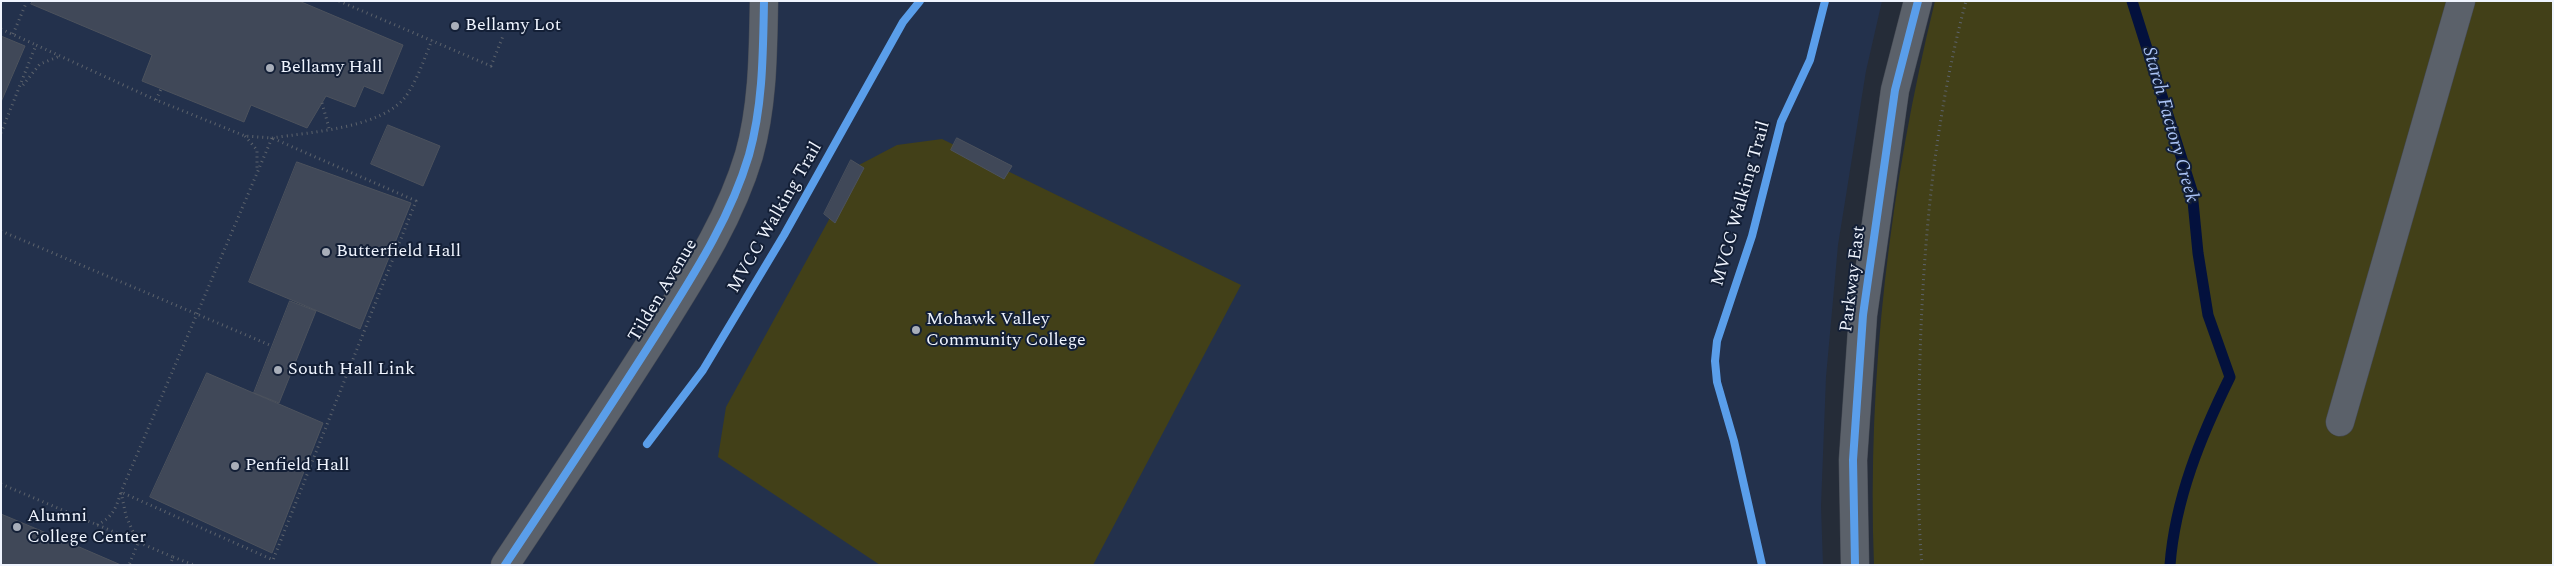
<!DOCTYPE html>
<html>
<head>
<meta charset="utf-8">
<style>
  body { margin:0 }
  #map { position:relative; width:2554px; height:566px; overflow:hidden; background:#252c38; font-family:Spectral,serif }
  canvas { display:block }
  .frame { position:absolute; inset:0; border:2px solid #eff4fe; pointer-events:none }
</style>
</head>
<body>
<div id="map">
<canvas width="2554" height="566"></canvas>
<div class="frame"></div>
</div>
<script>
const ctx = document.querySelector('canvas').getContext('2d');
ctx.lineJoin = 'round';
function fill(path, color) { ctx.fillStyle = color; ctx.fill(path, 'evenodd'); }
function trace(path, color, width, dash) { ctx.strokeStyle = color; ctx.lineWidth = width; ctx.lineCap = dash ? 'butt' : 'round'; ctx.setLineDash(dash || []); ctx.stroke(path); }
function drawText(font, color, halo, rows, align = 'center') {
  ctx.font = font + ' Spectral,serif'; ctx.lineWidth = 4; ctx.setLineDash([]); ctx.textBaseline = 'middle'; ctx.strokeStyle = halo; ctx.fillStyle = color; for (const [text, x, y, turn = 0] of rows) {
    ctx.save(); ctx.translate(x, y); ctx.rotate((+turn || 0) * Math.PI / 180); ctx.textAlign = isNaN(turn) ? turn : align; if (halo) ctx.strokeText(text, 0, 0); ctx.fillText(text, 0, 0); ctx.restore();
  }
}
fill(new Path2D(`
  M1 1H1882L1866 71 1838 245 1826 377 1821 506 1823 565H1Z`), '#23314c');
fill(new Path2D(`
  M1935 1H2553V565H1874C1867 375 1890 185 1935 1Z
  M942 139 1241 285 1093 565H880L718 457 726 407 859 165 897 145Z`), '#424018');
trace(new Path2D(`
  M2132 1 2192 191 2198 253 2208 315 2230 377C2201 436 2175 499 2170 565`), '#03113d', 11);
const building = new Path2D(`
  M33 1H299L403 45 383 94 364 86 355 107 326 96 307 128 251 105 244 122 142 81 152 55 31 4Z
  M1 36 25 46 1 102Z
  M388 125 440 146 423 186 371 164Z
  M957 138 1012 166 1004 179 951 150Z
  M851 160 864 168 835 223 824 214Z
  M297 162 411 203 360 329 249 282Z
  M290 301 316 311 279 403 254 393Z
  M207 373 323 423 272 553 150 497Z
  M1 514 63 540 121 565H1Z`);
fill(building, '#404858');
trace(building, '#4c525d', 1);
const minor = new Path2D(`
  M2340 422 2461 1
  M505 565C557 487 609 409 659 330 694 274 730 219 749 155 763 105 763 53 764 1
  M1855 565 1853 460 1863 315 1895 90 1918 1`);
trace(minor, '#454a54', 29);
trace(new Path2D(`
  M339 1 491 66 503 36
  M1 29 36 45
  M13 34 27 1
  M23 85 40 64 60 56
  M156 100 161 89
  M322 103 329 128
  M1 133 36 45 156 100 245 136 272 138 121 492 126 516 138 543 129 565
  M245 136 257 150V171
  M272 138C310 132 383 128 406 96 418 79 424 59 432 40
  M1 231 272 346
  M1 484 173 557 170 565
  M97 525C113 517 116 508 121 492L273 560 416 201 272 138
  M173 557 194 565
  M1922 565C1917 511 1919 456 1919 402 1921 267 1931 132 1966 1`), '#5d636c', 3, [1, 4]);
trace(minor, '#5b616a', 28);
trace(new Path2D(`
  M647 444 703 370 784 235 903 22 920 1
  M505 565C557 487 609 409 659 330 694 274 730 219 749 155 763 105 763 53 764 1
  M1762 565 1734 441 1717 382 1715 361 1717 341 1752 236 1781 122 1810 60 1825 1
  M1855 565 1853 460 1863 315 1895 90 1918 1`), '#5a9eea', 8);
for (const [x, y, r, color] of [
  [455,26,5,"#a8aeb9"],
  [270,68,5,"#a8aeb9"],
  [326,252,5,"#a8aeb9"],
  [916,330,5,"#a8aeb9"],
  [278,370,5,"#a8aeb9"],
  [235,466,5,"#a8aeb9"],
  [17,527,5,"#a8aeb9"]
]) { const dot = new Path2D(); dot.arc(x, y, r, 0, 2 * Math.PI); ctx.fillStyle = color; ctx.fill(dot); trace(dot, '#131f36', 2); }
drawText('18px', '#eff4fe', '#131f36', [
  ["Bellamy Lot",465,26],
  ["Bellamy Hall",280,68],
  ["Butterfield Hall",336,252],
  ["Mohawk Valley",926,320],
  ["Community College",926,341],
  ["South Hall Link",288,370],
  ["Penfield Hall",245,466],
  ["Alumni",27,517],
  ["College Center",27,538]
], 'left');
drawText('18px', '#eff4fe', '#131f36', [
  ["MVCC Walking Trail",1742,204,-74],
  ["MVCC Walking Trail",776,218,-60],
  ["Parkway East",1854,279,-83],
  ["Tilden Avenue",664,291,-59]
]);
drawText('italic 19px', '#abc4f6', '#131f36', [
  ["Starch Factory Creek",2169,125,74]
]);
</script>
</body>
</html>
